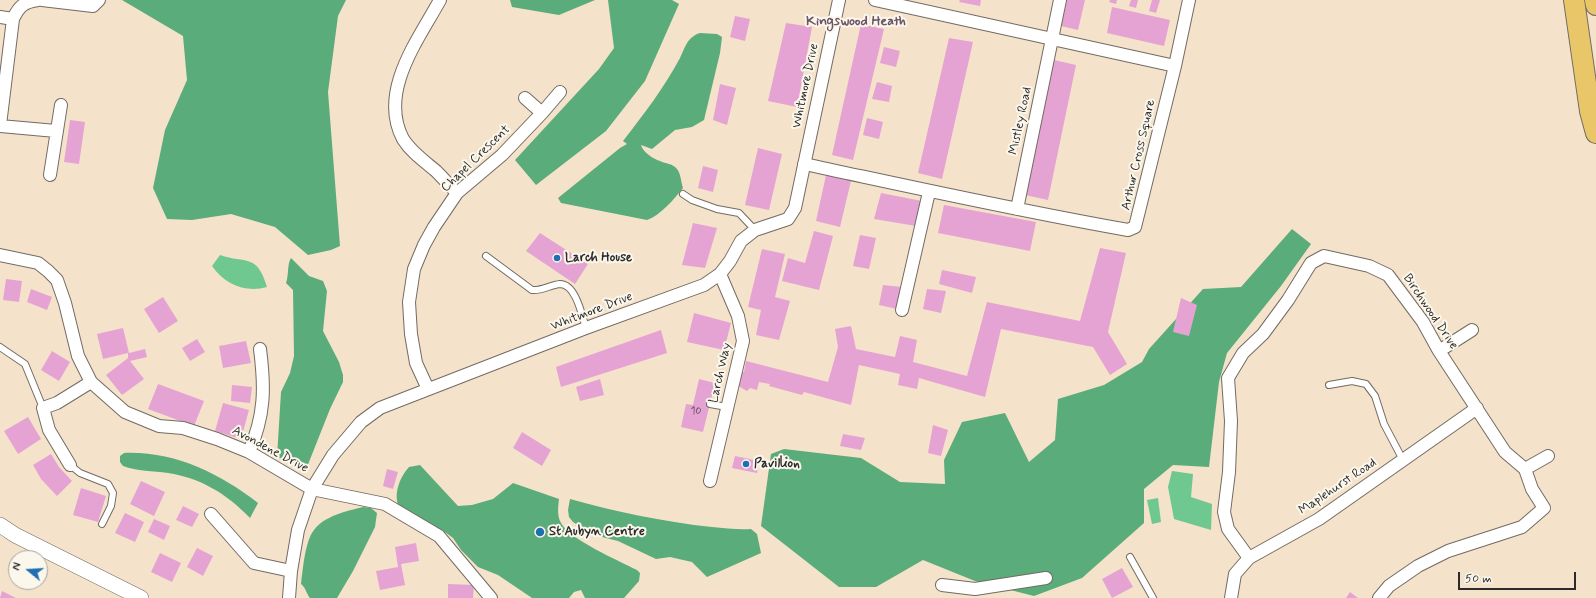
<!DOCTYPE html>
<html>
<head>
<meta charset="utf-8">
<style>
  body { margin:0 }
  #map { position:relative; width:1596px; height:598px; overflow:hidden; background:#f5e2ca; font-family:Mynerve,sans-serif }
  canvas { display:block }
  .north { position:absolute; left:8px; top:550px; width:40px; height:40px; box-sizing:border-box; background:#fbf7ec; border:1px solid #a8a59f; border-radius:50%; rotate:288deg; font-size:11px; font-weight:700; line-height:16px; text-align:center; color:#2b2b2b }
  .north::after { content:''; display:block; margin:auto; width:14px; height:18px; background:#1f6fb2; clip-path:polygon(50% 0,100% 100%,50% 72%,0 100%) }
  .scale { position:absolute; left:1458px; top:572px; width:118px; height:18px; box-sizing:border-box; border:2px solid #2b2b2b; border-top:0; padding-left:5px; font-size:12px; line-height:14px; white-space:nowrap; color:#2b2b2b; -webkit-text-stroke:3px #fbf7ec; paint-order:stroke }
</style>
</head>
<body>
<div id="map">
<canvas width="1596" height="598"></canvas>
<div class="north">N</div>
<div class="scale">50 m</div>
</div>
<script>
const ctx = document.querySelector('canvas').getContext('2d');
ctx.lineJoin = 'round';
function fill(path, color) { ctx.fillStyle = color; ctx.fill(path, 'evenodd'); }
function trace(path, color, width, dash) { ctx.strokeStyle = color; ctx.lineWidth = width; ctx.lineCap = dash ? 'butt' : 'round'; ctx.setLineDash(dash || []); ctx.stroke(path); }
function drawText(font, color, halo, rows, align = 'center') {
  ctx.font = font + ' Mynerve,sans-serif'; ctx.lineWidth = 4; ctx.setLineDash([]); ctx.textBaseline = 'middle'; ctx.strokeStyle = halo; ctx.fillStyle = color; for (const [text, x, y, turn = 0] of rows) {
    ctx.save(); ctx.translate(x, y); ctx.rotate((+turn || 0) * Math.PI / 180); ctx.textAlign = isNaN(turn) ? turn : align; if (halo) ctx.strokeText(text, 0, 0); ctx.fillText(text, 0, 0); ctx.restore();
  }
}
fill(new Path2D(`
  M220 255C246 264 257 253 267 287 246 293 225 285 212 266Z
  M1172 471 1193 474 1191 497 1212 504 1211 530 1174 519 1168 487Z
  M1158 498 1161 522 1152 524 1147 500Z`), '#6ec890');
fill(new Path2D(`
  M122 0H346L338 16 328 92 340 246 331 250 308 255 275 227 231 214 192 220 167 219 153 188 165 130 187 80 183 36Z
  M510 0H595L559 15 512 7Z
  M608 0H672L679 4 645 81 606 131 536 185 515 160 599 69 614 48Z
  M700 33 717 34 722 37 720 53 704 120 692 127 675 130 652 149 641 145C642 151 653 159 660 161 666 164 672 163 677 169 681 174 681 182 683 188 674 199 661 215 647 220L561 203 558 198 620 148 627 144 623 141C644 114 664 88 680 58 685 48 687 37 700 33Z
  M1292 229 1311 244 1281 286 1227 353 1219 382 1209 467 1173 465 1144 489V523L1082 578 1034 596 975 581 923 560 876 587H839L761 526 771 454 784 449 861 458 900 482 945 484 944 460 962 422 1005 413 1029 462 1055 440 1058 399 1104 385 1142 362 1149 349 1203 289 1241 287Z
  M291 258 309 276 323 281 327 291 323 331 339 362 343 375V382L330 409 307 467 277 457 281 392 290 373 294 356 293 290 286 283C289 275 287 264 291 258Z
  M124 453C174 451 219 473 258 503L250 518C227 494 201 478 168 473 153 471 137 471 123 466L120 462V456Z
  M420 465 458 506 472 505 493 499 513 483 559 499C558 507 557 516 561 523 569 539 619 561 637 570L640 573 639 581 624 598H585L581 590 574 592 569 598H532L498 575 478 567 461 550 453 538 445 532 399 507C393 494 400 477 409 467Z
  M570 499C617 512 664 522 712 527 725 528 738 530 751 529L757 534 761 553 707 577 692 562 670 557 656 559 618 541 602 537 587 531 573 522 569 517 568 510Z
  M363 507 371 508 377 513 375 527 353 571 337 598H310C306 593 306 588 301 584 303 569 305 541 314 530 324 516 347 511 363 507Z`), '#5aac7a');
fill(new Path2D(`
  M960 0H981L980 6 959 2Z
  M1067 0H1085L1078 30 1061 26Z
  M1110 0H1117L1116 4 1109 2Z
  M1131 0H1138L1136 8 1129 6Z
  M1152 0H1160L1156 13 1149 11Z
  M1112 7 1170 20 1164 46 1107 33Z
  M735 16 750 19 745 41 730 37Z
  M786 23 812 27 797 107 768 101Z
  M861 24 884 29 853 160 832 155Z
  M949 38 973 42 942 179 918 173Z
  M884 47 900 51 896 67 880 63Z
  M1054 60 1076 65 1048 200 1025 195Z
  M877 82 892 86 889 102 872 99Z
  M720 84 736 88 727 125 713 120Z
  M867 118 883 122 879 139 863 135Z
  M70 120 85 122 79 164 64 162Z
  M758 148 782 154 769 210 745 205Z
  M703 166 718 170 713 192 698 188Z
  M826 175 851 181 840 227 816 221Z
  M881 193 922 201 916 226 874 219Z
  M944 205 1036 222 1030 251 938 233Z
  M693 223 717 228 705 268 682 265Z
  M814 231 833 236 819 290 782 281 788 258 805 263Z
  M540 233 588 264 575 284 526 251Z
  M860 235 876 238 869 269 853 266Z
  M1100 248 1126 253 1108 332 1127 364 1110 375 1093 347 1001 329 985 397 919 378 917 389 898 385 900 374 859 365 851 405 804 392 802 395 769 386 770 384 759 382 757 390 750 388 747 391 740 387 734 379 736 370 744 372 746 361 828 382 838 347 835 329 851 326 856 349 895 357 900 336 917 340 913 362 967 376 987 302 1080 321Z
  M762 249 785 254 775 297 790 301 779 340 756 335 761 310 748 307Z
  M942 270 976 277 972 293 939 284Z
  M6 279 22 281 19 302 3 300Z
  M883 285 902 287 897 309 879 305Z
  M31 289 52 297 47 310 27 302Z
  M927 289 946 291 941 313 923 309Z
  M163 297 178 321 159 333 144 309Z
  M1181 298 1197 305 1189 336 1173 332Z
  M694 313 731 323 724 350 687 342Z
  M123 328 129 353 145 349 147 357 130 361 144 379 122 395 106 375 128 358V353L103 359 97 334Z
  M661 330 667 353 561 387 556 367Z
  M197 339 205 352 190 361 182 348Z
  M246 341 251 363 223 368 219 346Z
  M52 351 70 362 59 381 41 370Z
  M600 379 604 395 580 401 576 387Z
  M699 379 715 383 703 432 681 427 686 404 693 405Z
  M158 384 204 401 194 426 148 409Z
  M232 385 252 387 250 403 231 401Z
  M223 403 249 410 241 439 215 431Z
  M28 417 41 439 18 454 4 431Z
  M933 425 948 430 941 456 928 453Z
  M522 432 551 450 542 466 513 448Z
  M843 434 865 438 861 450 840 446Z
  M51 454 59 467 72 481 57 496 41 479 33 465Z
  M735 456 759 461 757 473 732 468Z
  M387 469 398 472 393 489 383 486Z
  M141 481 165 492 154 516 130 504Z
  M81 488 106 496 98 522 73 515Z
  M183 506 199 514 192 527 176 520Z
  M125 513 144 522 135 542 115 533Z
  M154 519 170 526 164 540 148 532Z
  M416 543 419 561 401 564 405 585 380 590 376 571 398 567 395 547Z
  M197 548 213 556 203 576 187 567Z
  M160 553 181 563 172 582 151 572Z
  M1122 568 1133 587 1112 598 1102 579Z
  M448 584 474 585 473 598H448Z
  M2 591 16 598H0Z
  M1350 592 1358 598H1346Z`), '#e5a3d3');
const service = new Path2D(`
  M683 194 692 200 717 209 739 213 755 230
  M486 256 532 290C542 291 550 285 560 284 576 284 582 316 586 328
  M0 347 25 364 43 408
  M1329 385 1352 381 1366 384 1375 396 1384 424 1403 460
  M710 404 727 407
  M70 465 80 473 108 484 113 493 111 506 102 524
  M1130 557 1153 598`);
const minor = new Path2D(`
  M42 0 93 6 99 0
  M440 0C418 40 378 92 403 139 411 152 424 161 436 171 443 178 450 186 457 193
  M875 0 1175 66
  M0 17 13 19
  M542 113 560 92
  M0 125 13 19C19 6 24 2 38 0
  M0 126 56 131
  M804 164C912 187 1019 211 1128 230L1135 227 1175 66 1189 0
  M50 175 61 105
  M1017 209 1060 0
  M0 255 38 263 48 271 57 280 65 303 78 356 91 382 125 412 159 426 183 428 217 439 249 452 312 489 385 504 439 536 491 598
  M902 310 929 192
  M1439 351 1472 330
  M428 389 416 363 411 334 409 302 414 269 424 245 434 227 457 193 502 155 542 113 525 98
  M249 452C265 415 265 388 260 349
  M70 465 49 430 43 408 57 403 91 382
  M1525 469 1548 456
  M710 481 743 341 738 316 720 274
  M211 514 254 563 291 571
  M1249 558 1228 529 1224 512 1229 472 1231 421 1228 378 1243 353 1263 334 1288 300 1311 263 1324 256 1369 266 1388 275 1423 322 1439 351 1505 452 1525 469 1532 489 1544 508 1522 527 1448 551 1418 566 1389 586 1379 598
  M942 585 975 589 1046 578
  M289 598 291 571 298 530 312 489 333 455 361 422 380 408 586 328 704 285 720 274 730 261 741 241 755 230 788 219 795 208 839 0
  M1231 598 1235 574 1249 558 1319 519 1477 408`);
const tertiary = new Path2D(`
  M0 525 15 535 141 598`);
const primary = new Path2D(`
  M1574 0 1590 111 1596 133
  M1595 0 1596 5`);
trace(service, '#726b63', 8);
trace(minor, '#726b63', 14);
trace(tertiary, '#726b63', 16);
trace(primary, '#726b63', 22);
trace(service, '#fff', 6);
trace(minor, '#fff', 12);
trace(tertiary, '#fff', 15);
trace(primary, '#e9c769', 20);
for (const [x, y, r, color] of [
  [557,258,4,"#1f6fb2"],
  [746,464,4,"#1f6fb2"],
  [540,532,5,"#1f6fb2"]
]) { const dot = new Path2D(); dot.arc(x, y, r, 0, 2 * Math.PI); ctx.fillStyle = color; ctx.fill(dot); trace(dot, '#fbf7ec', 1.5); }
drawText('11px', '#5a4955', null, [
  ["10",696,412]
]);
drawText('13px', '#2b2b2b', '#fbf7ec', [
  ["Whitmore Drive",806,86,-78],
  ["Mistley Road",1021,121,-78],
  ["Arthur Cross Square",1139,155,-77],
  ["Chapel Crescent",476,159,-44],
  ["Whitmore Drive",592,312,-21],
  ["Birchwood Drive",1430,312,56],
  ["Larch Way",721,373,-77],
  ["Avondene Drive",270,450,28],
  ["Maplehurst Road",1338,487,-34]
]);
drawText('bold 13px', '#2b2b2b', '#fbf7ec', [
  ["Larch House",565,258],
  ["Pavillion",754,464],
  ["St Aubyn Centre",549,532]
], 'left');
drawText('bold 14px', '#6c5566', '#fbf7ec', [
  ["Kingswood Heath",856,22]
]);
</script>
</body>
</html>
